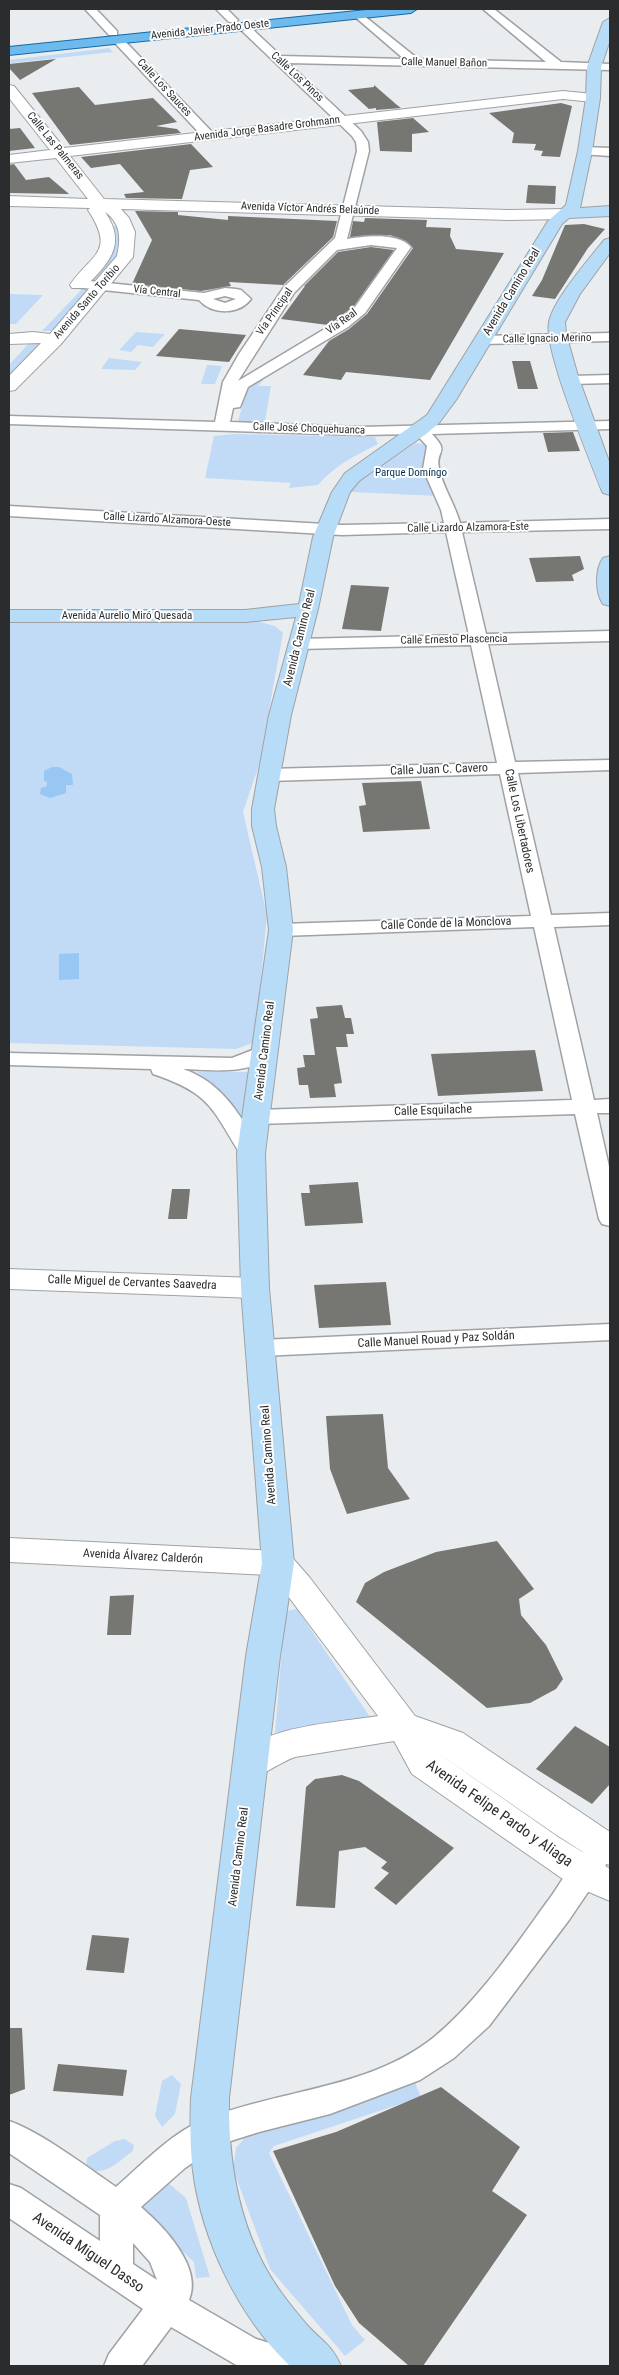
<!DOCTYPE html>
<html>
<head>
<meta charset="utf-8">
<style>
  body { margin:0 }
  #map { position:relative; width:619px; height:2375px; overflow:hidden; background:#eaedef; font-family:"Roboto Condensed",sans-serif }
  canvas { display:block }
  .frame { position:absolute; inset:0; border:10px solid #2b2c2d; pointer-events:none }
</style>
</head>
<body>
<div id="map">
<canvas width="619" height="2375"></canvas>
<div class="frame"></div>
</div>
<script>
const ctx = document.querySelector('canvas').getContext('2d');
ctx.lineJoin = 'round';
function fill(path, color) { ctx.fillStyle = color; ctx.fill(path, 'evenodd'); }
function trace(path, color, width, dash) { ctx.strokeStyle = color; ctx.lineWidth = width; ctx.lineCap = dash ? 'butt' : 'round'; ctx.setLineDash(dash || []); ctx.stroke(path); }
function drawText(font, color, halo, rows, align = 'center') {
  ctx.font = font + ' "Roboto Condensed",sans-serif'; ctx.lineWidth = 4; ctx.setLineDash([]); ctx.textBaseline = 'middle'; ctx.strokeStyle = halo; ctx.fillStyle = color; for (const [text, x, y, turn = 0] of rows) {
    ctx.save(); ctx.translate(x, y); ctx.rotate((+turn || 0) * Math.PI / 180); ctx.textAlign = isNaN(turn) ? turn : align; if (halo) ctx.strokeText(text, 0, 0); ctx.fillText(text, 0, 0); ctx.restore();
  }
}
fill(new Path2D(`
  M366 9H393L9 50V47Z
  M109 48 113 52 11 63 9 60Z
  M115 226 121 227 124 238 112 265 98 282 89 281 110 228Z
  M83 288H91L56 331H42Z
  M9 294 43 295 16 324H9Z
  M136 332 165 334 153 347 138 345 131 352 119 350Z
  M30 342 44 344 9 380V365Z
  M109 358 142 362 135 370 101 369Z
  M207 365 222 366 215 384H201Z
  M267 375 258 386H271L264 427 237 425 248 385Z
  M235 434 375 437 378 444C356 455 334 466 318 485L289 488 291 483 205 478 214 436Z
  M416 443 429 445 438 496 350 492 354 484Z
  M249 619 275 626 283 633 259 765 243 812 267 915 255 1042 236 1049 9 1043V621Z
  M197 1072H254L246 1117H240L226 1095Z
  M297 1609 370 1717 275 1733 285 1611Z
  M172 2075 181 2084 175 2114 162 2127 155 2116 162 2081Z
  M413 2078 421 2097 274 2146 269 2153 352 2325 365 2340 345 2356 270 2269 233 2169 236 2148 250 2132Z
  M125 2139 134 2145 133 2151C119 2161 103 2179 86 2167L87 2158 115 2141Z
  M167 2182 186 2198 210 2277 196 2278 194 2262 127 2200Z`), '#c1dbf6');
fill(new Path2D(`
  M52 767H59L72 774 73 785H66V793L50 798 40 794 41 788 47 786V782L44 781V771Z
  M79 953V979L59 980V954Z`), '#99c7f4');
fill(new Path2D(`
  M56 59 20 80 9 68V64Z
  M374 85 397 105 401 108 376 110V108L369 109 348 90 374 87Z
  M79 87 95 105 153 98 177 122 156 126 177 129 181 133 70 145 32 93Z
  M561 103 572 106 560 157 541 156 543 151 534 150 536 144 512 143 514 133 489 113Z
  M413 118 429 132 412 134V152L380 151 377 122Z
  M20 128 35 148 9 151V129Z
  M191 144 213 167 190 170 182 199 126 198 124 194 144 192 120 164 91 168 81 157Z
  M14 164 26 180 49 177 69 194 9 193V165Z
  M528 185 556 186 555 204 526 203Z
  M135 211 178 212V215L228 220V216L337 221 333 237 283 285 229 282 231 286 201 291 132 284 152 240Z
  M365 218 427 220 426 227 451 228 450 236 456 249 504 253 430 380 346 372 341 380 303 375 329 341 349 329 367 314 413 248 406 241 390 235 350 237 353 221 364 222Z
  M584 224 605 229 588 248 555 299 532 296 542 280 565 225Z
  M371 247 394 250 354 306 337 319 328 325 281 319 305 286H304L338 252Z
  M179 329 246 335 229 362 156 356Z
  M512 361H530L538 389H518Z
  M573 432 580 451 548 452 543 433Z
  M580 556 584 569 572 575 574 581 536 582 529 558Z
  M351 585 389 587 381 631 342 629Z
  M421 781 430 829 363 832 359 806 366 805 362 783Z
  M342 1005 345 1018H351L354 1034H346L348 1047H336L342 1083 334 1084 336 1097 310 1098 308 1085H299L297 1068 305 1067 303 1055H315L310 1019 318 1018 316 1007Z
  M535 1050 543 1091 438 1096 431 1054Z
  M358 1182 363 1223 305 1226 301 1193H310L309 1185Z
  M172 1189H190L187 1219H168Z
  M386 1282 391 1325 319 1328 314 1285Z
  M383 1414 388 1468 410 1499 347 1514 330 1469 326 1416Z
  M497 1541 534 1589 519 1599 521 1615 546 1645 563 1679 556 1689 530 1703 487 1708 356 1602 365 1583 384 1572 436 1552Z
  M134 1595 131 1635H107L110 1596Z
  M575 1726 610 1747V1784L592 1804 536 1769Z
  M342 1775 359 1781 454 1848 396 1905 374 1888 389 1873 381 1868 387 1862 365 1847 339 1851 335 1908 296 1906 306 1787 315 1779Z
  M92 1935 129 1938 124 1973 86 1970Z
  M9 2028H22L25 2089 9 2095Z
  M58 2064 127 2070 123 2096 53 2091Z
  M441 2087 520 2147 492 2191 527 2215 423 2366H409L359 2323 335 2286 273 2151 336 2132Z`), '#767673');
const minor = new Path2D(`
  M85 9H96L117 31V35H109Z
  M216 9H227L238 20 237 22H229Z
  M483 9H494L561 62 610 64V70L288 63 361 131 368 142 369 151 347 239C364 236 398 232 411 247L365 313 348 327 248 387 240 407 233 408 230 422 360 427 610 421V429L432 434C451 454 435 449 439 468 442 486 455 504 460 523L610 519V529L462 532 486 634 610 631V641L488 644 515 762 610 760V770L518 773 551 915 610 913V925L554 927 594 1100 610 1099V1113H597L610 1171V1226L602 1224 599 1219 575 1114 257 1124 249 1122 246 1117 249 1112 257 1110 572 1100 534 927 281 936 274 934 271 930 274 926 281 924 531 916 500 774 268 781 262 779 259 775 262 771 268 769 497 763 471 645 298 649 292 648 289 644 292 640 298 639 469 635 446 532 342 535 9 516V506L342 525 444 523 441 510 423 469 427 446 416 434 360 435 9 424V416L215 422 223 382 239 354 284 287 335 238 357 151 356 142 352 136 240 29V25H248L281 56 404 59 354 16V12L358 11 418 59 546 62ZM371 245 397 248 355 307 338 321 238 381 294 293 337 250Z
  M118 37 122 38 213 133 215 136 213 139H205L114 42 113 40Z
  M585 147 610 148V156L581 154 579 151 581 148Z
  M79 280 204 293 225 288 236 289 241 290 251 299C239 315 212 315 199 300L74 287 72 284ZM225 296 236 299 225 303 213 299Z
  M610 333V341L483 344 476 340 483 336Z
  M610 375V383L571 384 564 380 571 376Z
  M263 1046 270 1047 274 1052C257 1076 208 1070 183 1069 224 1083 242 1118 262 1153L259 1158 251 1160 243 1158C212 1110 213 1094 153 1074L151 1069 9 1065V1053L232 1058Z
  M610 1324V1340L261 1356 252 1354 249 1348 252 1342 261 1340Z
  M593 1849 603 1852 608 1861 603 1870 569 1920 489 2026 454 2058 420 2080 330 2114 259 2132 218 2145 185 2168 141 2207C164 2227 203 2267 189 2300L256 2339 307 2354 312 2366H238L171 2327 142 2366H104L109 2354 143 2309 9 2218V2184L21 2188 100 2241V2215L9 2153V2121C41 2132 87 2167 116 2187 139 2167 171 2134 199 2122 275 2089 366 2091 433 2038 478 2001 513 1949 547 1902 556 1891 573 1860 582 1853 585 1851 590 1850 593 1849ZM133 2243 150 2262 157 2280 133 2264Z`);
const tertiary = new Path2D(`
  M9 85 14 86 64 148 563 91 593 94 600 98 593 102 563 99 70 156 104 199 509 210 566 209 574 214 566 219 509 220 121 209 129 218 135 232 133 257 61 344 15 390 9 391V376L41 343 9 344V334L33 332 50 334 117 256C121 239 121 223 105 212 128 245 108 264 84 288H72L70 285C92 253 116 253 88 210L90 208 9 206V196L88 199 56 158 9 163V155L50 150 9 98Z
  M9 1269 255 1278 265 1281 269 1288 265 1295 255 1298 9 1289Z
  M9 1538 278 1551 289 1554 310 1578 415 1716 463 1733 610 1832V1865L597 1861 555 1834 435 1751 558 1837 610 1869V1901L570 1884 412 1774 394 1741 295 1757C282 1761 257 1779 249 1779 246 1778 241 1776 238 1775L233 1765C253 1725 337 1723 378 1716L288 1596 269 1575 9 1562Z`);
const secondary = new Path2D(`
  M610 18V40L601 67 600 98 592 151 580 208 610 206V216L569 218 562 224 456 400 439 423 426 434 359 481 350 492 333 537 318 609 291 715 274 809 276 826 286 867 293 930 265 1153 269 1288 294 1563 280 1656 229 2098C228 2169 241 2241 286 2299 293 2308 300 2317 308 2326 322 2341 332 2345 341 2366H290C239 2317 202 2241 193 2171 190 2146 190 2122 191 2098L246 1656 262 1563 241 1288 237 1153 269 930 262 867 252 826V809L269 715 296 617 245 622H9V610H245L299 604 313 537 332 492 345 473 427 415 548 221 566 205 578 151 586 98 587 67 603 22Z
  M610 238V253L580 294 565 322 566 334 578 376 610 464V495L603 493 601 489C589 457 543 349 549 322 553 300 590 258 604 240Z
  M610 556V606L603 604C595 593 595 569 603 558Z`);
const primary = new Path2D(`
  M376 9H417L411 13 9 55V47Z`);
trace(minor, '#9fa1a4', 3);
trace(tertiary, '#9fa1a4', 2);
trace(secondary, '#9fa1a4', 2);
trace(primary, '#176aa5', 2);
fill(minor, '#fff');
fill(tertiary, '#fff');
fill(secondary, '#b6dcf7');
fill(primary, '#6dbaef');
drawText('11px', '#2b2c2d', '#fff', [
  ["Avenida Javier Prado Oeste",210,30,-6],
  ["Calle Manuel Bañon",444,63,1],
  ["Calle Los Pinos",297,77,43],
  ["Calle Los Sauces",164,88,47],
  ["Avenida Jorge Basadre Grohmann",267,129,-7],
  ["Calle Las Palmeras",55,146,51],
  ["Avenida Víctor Andrés Belaúnde",310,209,2],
  ["Vía Central",157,292,6],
  ["Avenida Santo Toribio",87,302,-49],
  ["Vía Principal",275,312,-55],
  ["Vía Real",342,322,-36],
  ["Calle Ignacio Merino",547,339,-1],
  ["Calle José Choquehuanca",309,429,2],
  ["Calle Lizardo Alzamora-Oeste",167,520,3],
  ["Calle Lizardo Alzamora-Este",468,528,-1],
  ["Avenida Aurelio Miró Quesada",127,616],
  ["Calle Ernesto Plascencia",454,640,-1]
]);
drawText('11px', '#032f53', '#fff', [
  ["Parque Domíngo",411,473]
]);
drawText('12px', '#2b2c2d', '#fff', [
  ["Avenida Camino Real",512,292,-59],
  ["Avenida Camino Real",300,638,-76],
  ["Calle Juan C. Cavero",439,770,-2],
  ["Calle Los Libertadores",519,821,78],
  ["Calle Conde de la Monclova",446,924,-2],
  ["Avenida Camino Real",265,1051,-83],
  ["Calle Esquilache",433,1111,-2],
  ["Calle Miguel de Cervantes Saavedra",132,1283,2],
  ["Calle Manuel Rouad y Paz Soldán",436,1340,-3],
  ["Avenida Camino Real",269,1455,-94],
  ["Avenida Álvarez Calderón",143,1557,3],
  ["Avenida Camino Real",239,1857,-83]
]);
drawText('15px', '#2b2c2d', '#fff', [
  ["Avenida Felipe Pardo y Aliaga",499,1814,35],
  ["Avenida Miguel Dasso",88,2253,34]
]);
</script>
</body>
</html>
